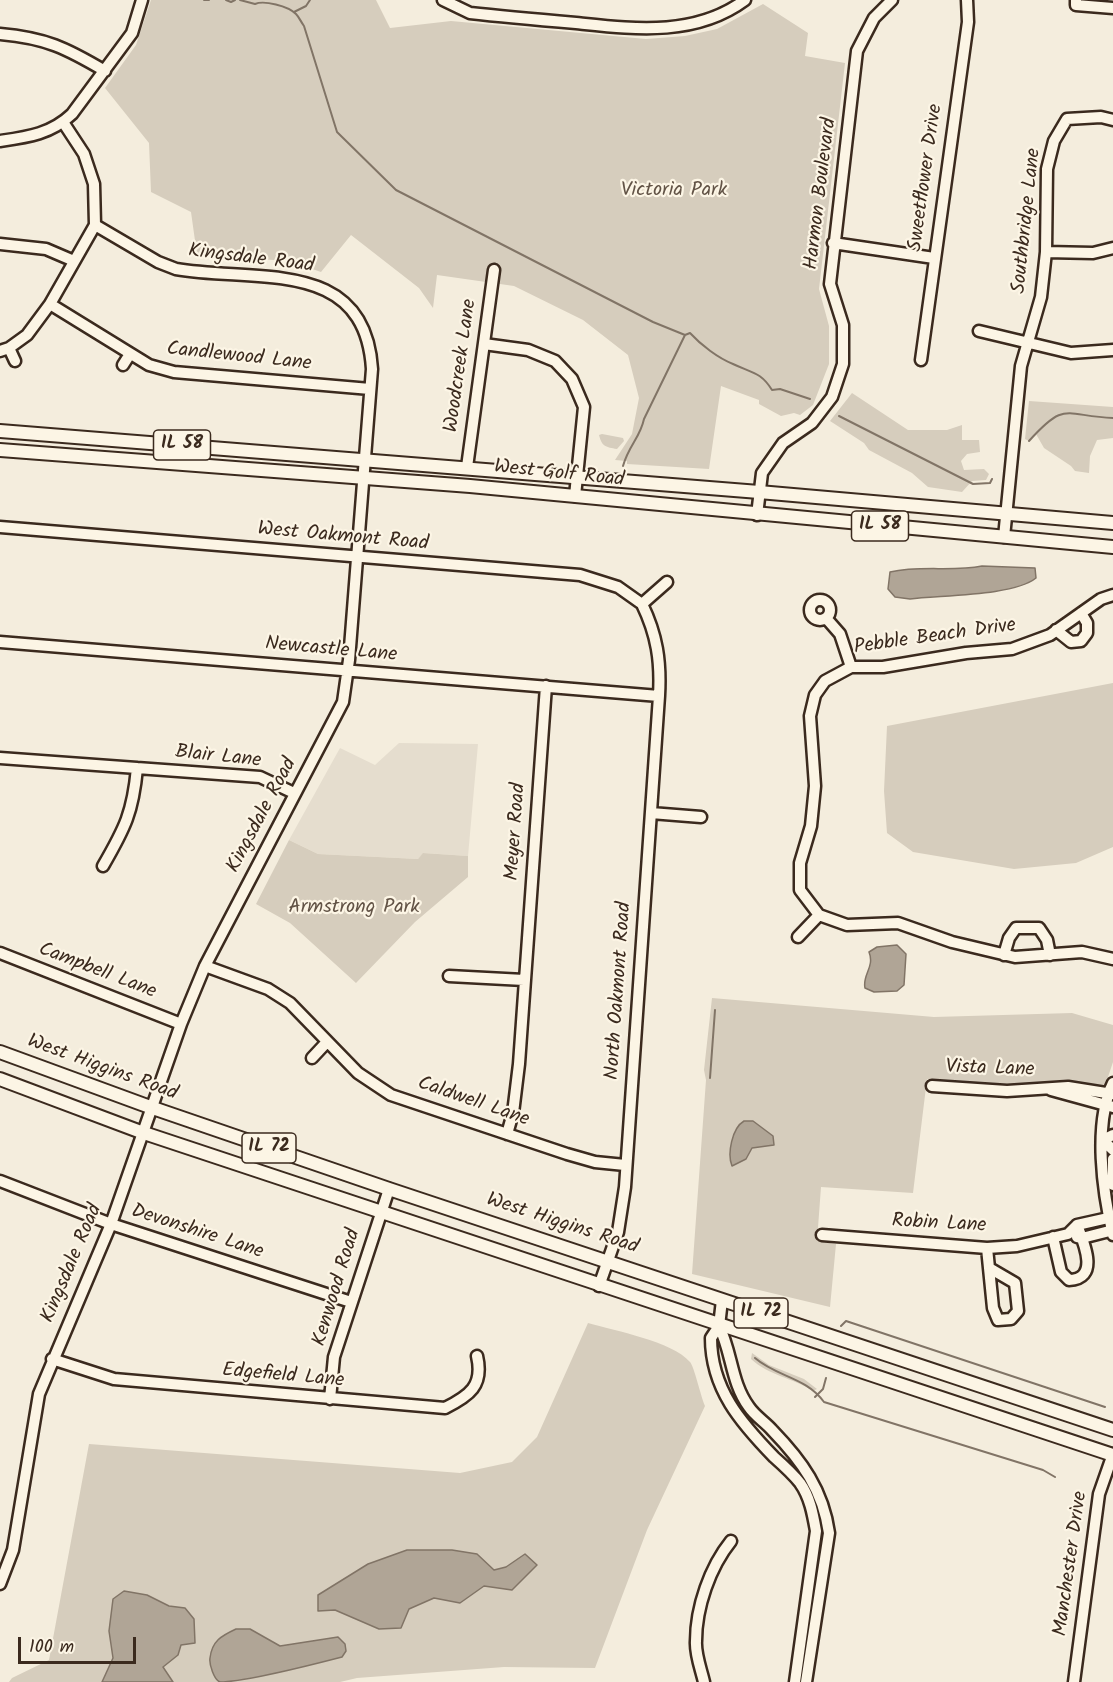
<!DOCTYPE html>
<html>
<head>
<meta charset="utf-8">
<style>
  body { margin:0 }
  #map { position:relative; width:1113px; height:1682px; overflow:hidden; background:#f4eddd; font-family:Kalam,sans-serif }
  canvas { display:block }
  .scale { position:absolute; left:18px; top:1637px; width:118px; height:27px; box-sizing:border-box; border:3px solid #3b2a1e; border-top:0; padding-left:8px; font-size:18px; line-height:21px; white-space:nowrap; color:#3b2a1e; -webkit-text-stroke:4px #fcf5e5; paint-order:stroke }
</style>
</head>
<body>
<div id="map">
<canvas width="1113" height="1682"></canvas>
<div class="scale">100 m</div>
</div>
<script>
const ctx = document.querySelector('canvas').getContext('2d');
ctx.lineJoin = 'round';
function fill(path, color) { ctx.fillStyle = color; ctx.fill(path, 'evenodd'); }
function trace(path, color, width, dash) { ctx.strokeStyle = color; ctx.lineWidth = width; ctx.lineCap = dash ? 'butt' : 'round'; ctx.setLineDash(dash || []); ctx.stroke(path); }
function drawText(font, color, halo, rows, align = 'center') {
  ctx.font = font + ' Kalam,sans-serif'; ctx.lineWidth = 4.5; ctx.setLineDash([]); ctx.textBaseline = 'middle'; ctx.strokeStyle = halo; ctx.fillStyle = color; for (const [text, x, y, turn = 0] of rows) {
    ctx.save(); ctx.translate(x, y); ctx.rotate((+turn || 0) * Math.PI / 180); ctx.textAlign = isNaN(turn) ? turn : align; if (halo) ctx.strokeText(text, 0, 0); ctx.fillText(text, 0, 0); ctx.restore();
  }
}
fill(new Path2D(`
  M399 743 478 744 468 856 424 853 418 859 318 854 289 840 340 748 375 765Z`), '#e5ddce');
fill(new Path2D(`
  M151 0H376L390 28 451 21 646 39 685 36 717 29 763 4 808 33 805 56 845 63 819 289 829 326V364L813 405 800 415 794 413 781 416 759 404V400L721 386 709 469 627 464V461L615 460 632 434 639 398 628 355 583 320 514 286 437 275 433 308 419 288 351 235 321 272 289 261 197 255 191 212 151 192 149 143 105 88 136 45Z
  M852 393 908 430H947L962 425V440H979L980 452 967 454 961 461 964 470 984 469 989 474 986 480 972 481 962 492 928 487 912 473 869 450 864 443 830 421Z
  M1029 401 1113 407V438L1097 440 1090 456 1089 473 1075 471 1071 466 1044 448 1036 434 1029 441 1025 439Z
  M602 434 623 438 624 441 617 449C606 447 602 447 599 435Z
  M1113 683V847L1076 863 1014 869 913 852 887 833 884 791 887 726Z
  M289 840 318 854 418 859 423 853 468 856V877L415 922 356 983 290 923 256 904Z
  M712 998 934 1017 1072 1013 1113 1025V1062L1101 1098 927 1079 913 1193 821 1187 817 1241 836 1244 830 1307 692 1274 706 1080 704 1070Z
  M588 1323C615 1331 672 1341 690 1362 694 1366 701 1397 705 1406L647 1530 595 1668 504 1667 357 1678 340 1682H9L12 1678 49 1660 89 1444 460 1473 512 1462 537 1437Z
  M752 1353 769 1365 804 1379 817 1389 813 1391C793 1378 768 1375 751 1359Z`), '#d6cdbd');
const water = new Path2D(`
  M982 566 1035 568 1036 578C1014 596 941 595 910 599L895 597 888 589 890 572C921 565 952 572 982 566Z
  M897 945 906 954 904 985 897 991 874 992 865 988C862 975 875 967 869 952L877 947Z
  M744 1121H753L773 1136 774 1145 752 1148 746 1159 732 1166C727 1154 732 1128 744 1121Z
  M407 1550H452L477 1554 494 1570 506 1567 525 1554 537 1565 512 1590 484 1586 460 1603 434 1598 409 1609 401 1628 379 1629 335 1610 318 1611V1595L368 1564Z
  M124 1591 147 1595 169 1606 185 1608 194 1619 195 1643 181 1645 178 1655 163 1667 173 1682H102L113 1658 109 1631 113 1599Z
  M236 1629H250L280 1646 338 1637 345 1644 346 1651 342 1657C315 1664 244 1682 220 1682 214 1680 209 1664 210 1658 212 1641 221 1636 236 1629Z`);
fill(water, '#b0a596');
trace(water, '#817466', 1.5);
trace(new Path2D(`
  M204 0H209
  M226 0 231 2 235 0
  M240 0 255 4C264 0 288 6 296 14 299 17 301 22 304 26L337 132 396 190 653 322 685 335 690 333C701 345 718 358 733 364 752 373 761 372 772 390L780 389 810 399
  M294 12 306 6 310 0
  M839 416 973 484 990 483 992 479
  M1029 441C1066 400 1064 416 1113 418
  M623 466C629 445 640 438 644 419L685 335
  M710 1078 715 1010
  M841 1326 846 1321 1105 1407
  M755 1358C777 1377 806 1377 824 1402L1043 1470 1055 1477
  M815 1397 823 1389 826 1378`), '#817466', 2);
const minor = new Path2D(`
  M443 0 470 13C506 17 541 20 576 23 634 29 695 37 745 0
  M1076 0V5L1113 8
  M0 34C46 38 66 48 105 71
  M0 141C28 137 51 134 72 114L132 33 142 0
  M833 243 934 258
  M0 244 46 249 74 261
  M1046 252 1093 253 1113 248
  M50 304 149 365 174 372 370 389
  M979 331 1071 353 1113 350
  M484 344 528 350 555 361 572 379 584 407 575 496
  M9 348 15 361
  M0 351 9 348 27 335 50 304 95 225 94 184 84 154 63 122
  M921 360 968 22 967 0
  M123 365 130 354
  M467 467 494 270
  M757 515 762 473 783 443 812 423 832 397 843 364V325L830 284 857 51 874 18 892 0
  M0 527 580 575 618 587 642 604 667 582
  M1004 537 1021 366 1041 297 1046 252 1047 169 1054 141 1067 119 1101 117 1113 120
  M1113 595 1101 599 1050 635 1012 649 966 653 883 667H851L825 681 815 695 810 716 815 786 811 826 800 863V890L819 915 847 925 898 923 952 942 1015 957 1082 952 1113 959
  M810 610a10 10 0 1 1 20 0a10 10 0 1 1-20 0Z
  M826 618 840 634 851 667
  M1056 630 1071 642 1081 641 1087 633V623L1081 613
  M0 642 659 696
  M0 758 260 777 294 793
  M651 813 701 817
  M103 866C125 828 133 812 137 768
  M798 937 819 915
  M0 953 181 1024
  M1004 955 1009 938 1016 928H1039L1047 940 1050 955
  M205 966 268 989 290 1003 358 1073 391 1095 567 1154 595 1162 625 1165
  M449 976 524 980
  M312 1058 326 1043
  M1113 1083C1093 1124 1103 1193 1113 1235
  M932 1086 1007 1091 1068 1087 1113 1094
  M1051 1090 1113 1107
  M507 1134 513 1113 519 1064 546 686
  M1113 1135 1103 1140 1113 1150
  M1113 1159V1185
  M0 1181 111 1224 351 1302
  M822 1235 987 1248 1017 1246 1068 1234 1077 1225 1113 1217
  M1053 1237 1061 1272 1069 1280C1100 1279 1084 1243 1077 1225
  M1077 1237 1082 1238 1113 1230
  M987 1248 993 1308 998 1320 1011 1319 1018 1311 1015 1283 991 1269
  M599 1286 618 1232 625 1187 659 696C661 661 657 635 642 604
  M722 1300 719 1326 711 1338C711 1389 741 1423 774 1457 783 1465 793 1474 800 1483 810 1497 813 1514 816 1531L795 1682
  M719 1326C732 1352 731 1383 749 1407 755 1416 765 1422 772 1430 802 1461 823 1490 829 1533L806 1682
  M52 1359 114 1379 445 1408C469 1396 484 1386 477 1356
  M330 1399 334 1357 389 1189
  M0 1584 13 1550 39 1394 111 1224 181 1024 205 966 343 702 349 660 372 369C365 256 255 283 176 269L158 262 95 225
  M704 1682C701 1669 695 1654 696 1641 696 1607 710 1567 731 1541
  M1074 1682 1099 1494 1113 1454`);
const major = new Path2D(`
  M0 431 759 492 1113 523
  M0 450 470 486 1113 547
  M0 1052 150 1107 389 1189 1113 1430
  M0 1079 141 1132 1113 1455`);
trace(minor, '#3b2a1e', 15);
trace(major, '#3b2a1e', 16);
trace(minor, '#fcf5e5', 10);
trace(major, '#fcf5e5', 12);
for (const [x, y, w] of [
  [182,445,57],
  [880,526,57],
  [269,1148,54],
  [761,1313,54]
]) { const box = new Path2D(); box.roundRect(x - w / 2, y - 15, w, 30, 4.5); ctx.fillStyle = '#fcf5e5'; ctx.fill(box); trace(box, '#3b2a1e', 1.5); }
drawText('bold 18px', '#3b2a1e', null, [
  ["IL 58",182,445],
  ["IL 58",880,526],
  ["IL 72",269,1148],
  ["IL 72",761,1313]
]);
drawText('20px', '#3b2a1e', '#fcf5e5', [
  ["Sweetflower Drive",927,178,-82],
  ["Harmon Boulevard",822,194,-83],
  ["Southbridge Lane",1028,221,-84],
  ["Kingsdale Road",251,260,7],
  ["Candlewood Lane",239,358,6],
  ["Woodcreek Lane",462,366,-82],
  ["West Golf Road",559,475,6],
  ["West Oakmont Road",343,538,5],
  ["Pebble Beach Drive",935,638,-8],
  ["Newcastle Lane",331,651,5],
  ["Blair Lane",218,758,6],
  ["Kingsdale Road",263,816,-62],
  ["Meyer Road",517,832,-86],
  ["Campbell Lane",97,972,21],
  ["North Oakmont Road",620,991,-86],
  ["West Higgins Road",102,1069,20],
  ["Vista Lane",990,1070,2],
  ["Caldwell Lane",473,1103,19],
  ["West Higgins Road",562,1225,18],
  ["Robin Lane",939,1225,3],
  ["Devonshire Lane",197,1233,18],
  ["Kingsdale Road",73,1264,-67],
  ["Kenwood Road",338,1288,-73],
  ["Edgefield Lane",283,1377,5],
  ["Manchester Drive",1072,1564,-82]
]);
drawText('20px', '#625346', '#fcf5e5', [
  ["Victoria Park",674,192],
  ["Armstrong Park",354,909]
]);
</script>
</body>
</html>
